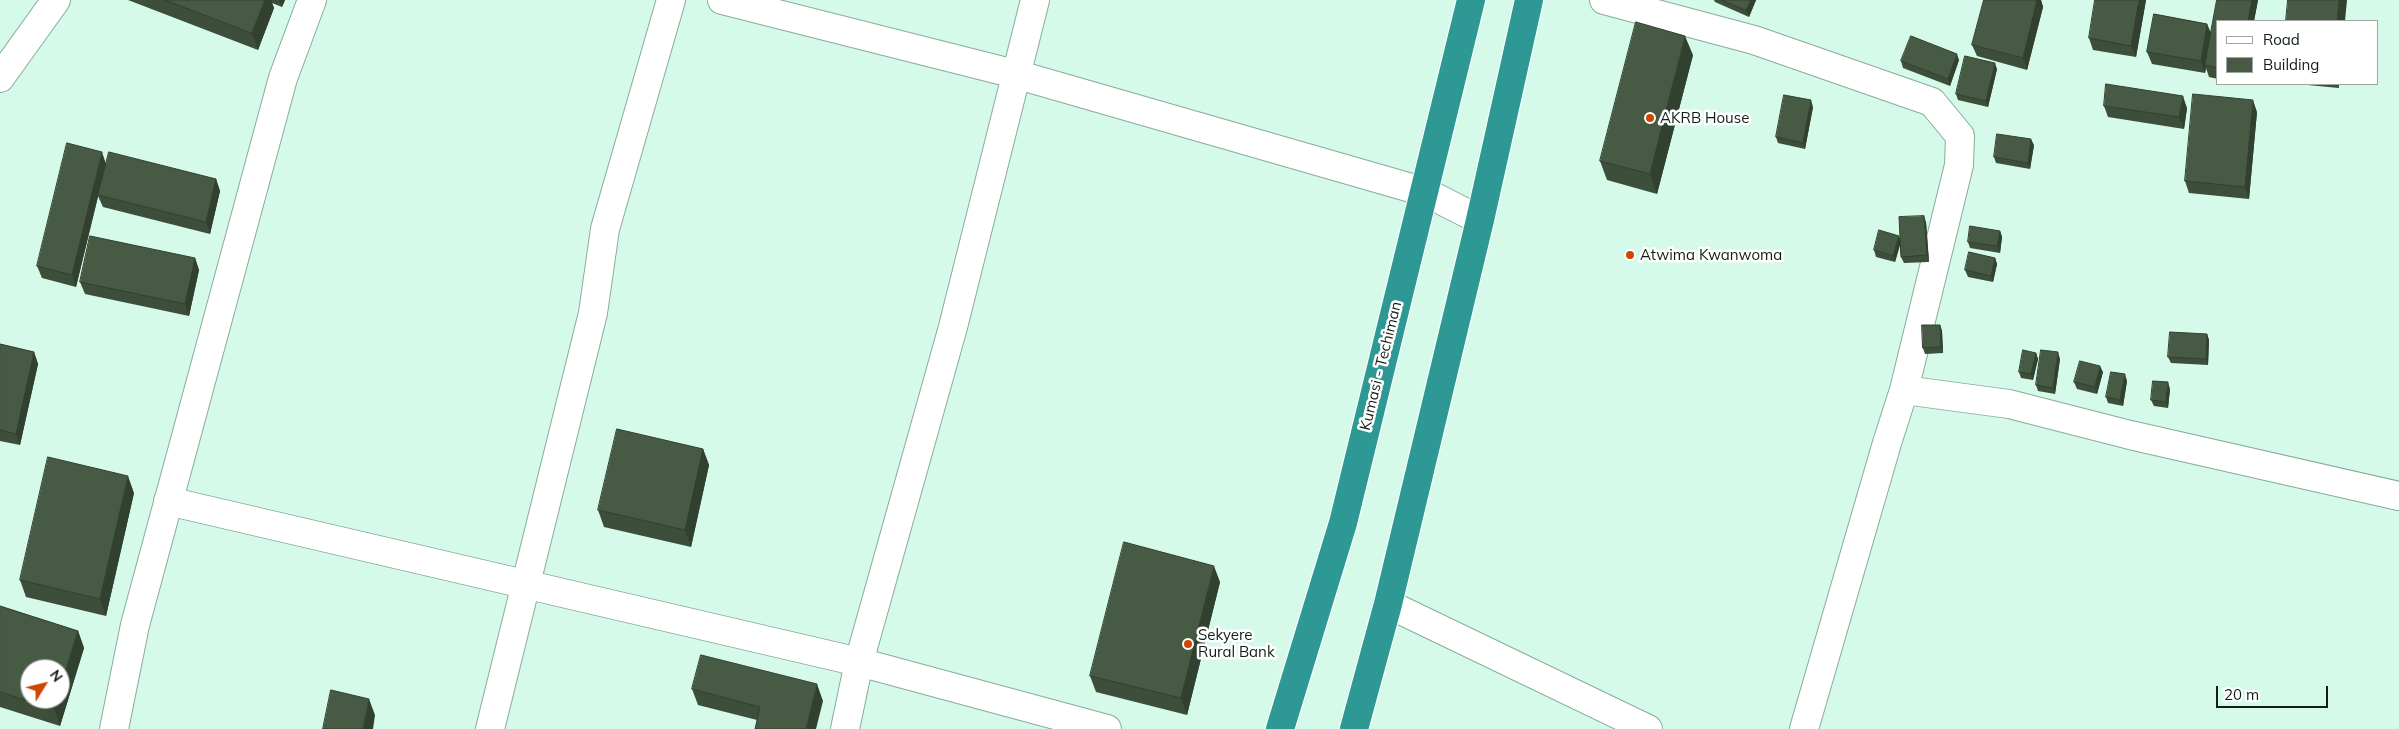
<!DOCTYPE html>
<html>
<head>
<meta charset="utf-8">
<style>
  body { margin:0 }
  #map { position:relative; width:2399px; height:729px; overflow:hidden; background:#d5fae9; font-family:Mulish,sans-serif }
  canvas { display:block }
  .legend { position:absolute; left:2216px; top:20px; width:162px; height:65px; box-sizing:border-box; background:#fff; border:1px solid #a0a5a3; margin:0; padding:6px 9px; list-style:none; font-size:15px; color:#111e18 }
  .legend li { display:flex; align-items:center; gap:10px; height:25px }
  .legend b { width:25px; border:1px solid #a0a5a3 }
  .north { position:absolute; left:20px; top:659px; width:50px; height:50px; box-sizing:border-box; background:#fff; border:1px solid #a0a5a3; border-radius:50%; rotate:54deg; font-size:14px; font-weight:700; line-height:20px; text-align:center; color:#111e18 }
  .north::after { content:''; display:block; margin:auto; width:18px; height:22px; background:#cc4700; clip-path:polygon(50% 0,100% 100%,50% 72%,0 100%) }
  .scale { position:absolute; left:2216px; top:686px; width:112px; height:22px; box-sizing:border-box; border:2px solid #111e18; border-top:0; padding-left:6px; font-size:15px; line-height:18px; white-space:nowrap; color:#111e18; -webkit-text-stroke:4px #fff; paint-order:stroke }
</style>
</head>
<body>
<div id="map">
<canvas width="2399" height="729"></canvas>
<ul class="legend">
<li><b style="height:6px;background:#fff"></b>Road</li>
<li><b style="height:14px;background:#475b44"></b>Building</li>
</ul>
<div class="north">N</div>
<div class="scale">20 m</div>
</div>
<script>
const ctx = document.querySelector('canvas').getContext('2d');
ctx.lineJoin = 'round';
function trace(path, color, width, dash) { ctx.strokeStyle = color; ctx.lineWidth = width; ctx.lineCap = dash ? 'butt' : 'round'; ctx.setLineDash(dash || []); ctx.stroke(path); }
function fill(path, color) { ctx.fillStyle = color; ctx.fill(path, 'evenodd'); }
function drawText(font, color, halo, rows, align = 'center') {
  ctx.font = font + ' Mulish,sans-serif'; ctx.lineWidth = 5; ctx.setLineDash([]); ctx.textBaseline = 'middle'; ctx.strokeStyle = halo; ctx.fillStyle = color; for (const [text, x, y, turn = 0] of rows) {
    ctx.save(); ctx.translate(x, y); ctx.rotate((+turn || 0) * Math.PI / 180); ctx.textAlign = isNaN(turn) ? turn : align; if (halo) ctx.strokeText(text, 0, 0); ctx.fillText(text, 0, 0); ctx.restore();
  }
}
const street = new Path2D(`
  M722 0 1015 74 1425 192 1480 220
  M1604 0 1754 40 1932 102 1960 136 1959 165 1904 390 1887 443 1804 729
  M0 78 56 0
  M1904 390 2009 404 2130 435 2399 496
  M168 501 859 662 1107 729
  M1388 604 1648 729
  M114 729 135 625 283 78 312 0
  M490 729 593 313 605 229 671 0
  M845 729 859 662 953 327 1035 0`);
const highway = new Path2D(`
  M1280 729 1343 523 1471 0
  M1354 729 1388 604 1480 220 1529 0`);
trace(street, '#89ab9c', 30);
trace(highway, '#fff', 30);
trace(street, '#fff', 28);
trace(highway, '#2e9894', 28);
fill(new Path2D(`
  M128 0H285L282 7 272 3 274 8 258 50Z
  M1714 0H1756L1749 17 1715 2Z
  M1984 0H2041L2043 7 2027 70 1977 56 1972 45Z
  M2146 0 2136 57 2093 50 2089 38Z
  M2217 0H2258L2254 21H2218V79L2209 77 2206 68 2205 73 2152 64 2147 52 2154 14 2207 24 2211 33Z
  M1693 55 1657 194 1607 180 1600 161Z
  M1959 60 1950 86 1903 68 1901 61Z
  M1997 69 1988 107 1958 100 1956 94Z
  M2297 84H2339V88Z
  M2104 106 2187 108 2184 129 2108 117Z
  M1813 107 1805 149 1778 143 1776 137Z
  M2257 112 2249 199 2189 193 2185 181Z
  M2034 145 2030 169 1996 163 1994 157Z
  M106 163 216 179 220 191 210 234 103 207 98 196 76 287 42 278 37 266Z
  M1926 222 1929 262 1904 263 1901 257 1900 244 1895 262 1876 257 1874 250 1899 236 1900 240Z
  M2000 231 2002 237 2000 253 1970 248 1968 242Z
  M195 258 199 270 189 316 85 294 80 282Z
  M1995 258 1997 264 1993 282 1968 277 1965 270Z
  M1940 325 1942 331 1943 353 1925 354 1923 348Z
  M2207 334 2209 340 2208 365 2171 363 2168 357Z
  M0 344 34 352 38 364 20 445 0 441Z
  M2036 353 2038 359 2033 380 2021 378 2019 372Z
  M2060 359 2055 394 2038 391 2036 385Z
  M2103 372 2097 394 2077 389 2074 382Z
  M2127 381 2123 406 2108 403 2106 397Z
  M2170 389 2168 408 2154 406 2151 400Z
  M703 449 709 465 691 547 604 527 598 510Z
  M134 493 106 616 26 597 20 580Z
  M1220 582 1187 715 1096 692 1090 676Z
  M0 606 78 631 84 648 60 726 0 707Z
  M692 689 823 701 757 720 698 705Z`), '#3d4e3a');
fill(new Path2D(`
  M265 0H271L274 8 258 50 252 33Z
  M279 0H285L282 7Z
  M1751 0H1756L1749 17 1746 10Z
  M2037 0H2041L2043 7 2027 70 2023 58Z
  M2139 0H2146L2136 57 2131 46Z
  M2252 0H2258L2254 21H2248Z
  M2339 0H2347L2345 21H2337Z
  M2207 24 2211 35 2205 65 2206 68 2205 73 2201 61Z
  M1685 36 1693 55 1657 194 1650 174Z
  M1957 54 1959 60 1950 86 1948 79Z
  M1995 63 1997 69 1988 107 1986 101Z
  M2183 96 2187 108 2184 129 2179 117Z
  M1811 100 1813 107 1805 149 1803 143Z
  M2253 100 2257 112 2249 199 2245 187Z
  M2031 139 2034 145 2030 169 2028 163Z
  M102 152 106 164 76 287 72 275Z
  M216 179 220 191 210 234 206 222Z
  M1924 216 1926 222 1929 262 1927 255Z
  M2000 231 2002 237 2000 253 1997 246Z
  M1899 236 1901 242 1895 262 1893 256Z
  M195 258 199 270 189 316 185 304Z
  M1995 258 1997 264 1993 282 1991 276Z
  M1940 325 1942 331 1943 353 1941 347Z
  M2207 334 2209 340 2208 365 2206 359Z
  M34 352 38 364 20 445 16 434Z
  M2058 352 2060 359 2055 394 2053 388Z
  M2036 353 2038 359 2033 380 2031 374Z
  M2100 366 2103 372 2097 394 2095 387Z
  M2125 374 2127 381 2123 406 2120 400Z
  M2168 382 2170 389 2168 408 2166 402Z
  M703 449 709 465 691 547 685 530Z
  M128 476 134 493 106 616 100 599Z
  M1214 566 1220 582 1187 715 1181 698Z
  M78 631 84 648 60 726 54 709 57 699H60V689Z
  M817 684 823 701 816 729H806Z
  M369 699 375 715 373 729H363Z`), '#324030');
const building = new Path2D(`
  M165 0H265L252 33Z
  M1722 0H1751L1746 10Z
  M1984 0H2037L2023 58 1972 45Z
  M2095 0H2139L2131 46 2089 38Z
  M2217 0H2252L2248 21H2218V68L2205 65Z
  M2288 0H2339L2337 21H2286Z
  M2154 14 2207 24 2201 61 2147 52Z
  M1636 22 1685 36 1650 174 1600 161Z
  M1911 36 1957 54 1948 79 1901 61Z
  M1965 56 1995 63 1986 101 1956 94Z
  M2106 84 2183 96 2179 117 2104 106Z
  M2193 94 2253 100 2245 187 2185 181Z
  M1784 95 1811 100 1803 143 1776 137Z
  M1997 134 2031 139 2028 163 1994 157Z
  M67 143 102 152 72 275 37 266Z
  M109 152 216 179 206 222 98 195Z
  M1924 216 1927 255 1901 257 1899 217Z
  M1970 226 2000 231 1997 246 1968 242Z
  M1879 230 1899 236 1893 256 1874 250Z
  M90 236 195 258 185 304 80 282Z
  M1969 252 1995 258 1991 276 1965 270Z
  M1922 325H1940L1941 347 1923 348Z
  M2170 332 2207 334 2206 359 2168 357Z
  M0 344 34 352 16 434 0 430Z
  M2023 350 2036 353 2031 374 2019 372Z
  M2041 350 2058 352 2053 388 2036 385Z
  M2080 361 2100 366 2095 387 2074 382Z
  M2111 372 2125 374 2120 400 2106 397Z
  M2153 381 2168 382 2166 402 2151 400Z
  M617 429 703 449 685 530 598 510Z
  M48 457 128 476 100 599 20 580Z
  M1124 542 1214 566 1181 698 1090 676Z
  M0 606 78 631 60 689V669H30V699H57L54 709 0 692Z
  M701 655 817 684 806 729H755L760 707 692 689Z
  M331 690 369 699 363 729H323Z`);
fill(building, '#475b44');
trace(building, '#324030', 1);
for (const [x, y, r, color] of [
  [1650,118,5,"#cc4700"],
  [1630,255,5,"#cc4700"],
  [1188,644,5,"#cc4700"]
]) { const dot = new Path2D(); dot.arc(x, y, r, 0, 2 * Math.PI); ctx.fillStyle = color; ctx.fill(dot); trace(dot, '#fff', 2); }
drawText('15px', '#111e18', '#fff', [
  ["AKRB House",1660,118],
  ["Atwima Kwanwoma",1640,255],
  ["Sekyere",1198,635],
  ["Rural Bank",1198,652]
], 'left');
drawText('15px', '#111e18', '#fff', [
  ["Kumasi - Techiman",1381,366,-76]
]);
</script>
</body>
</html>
